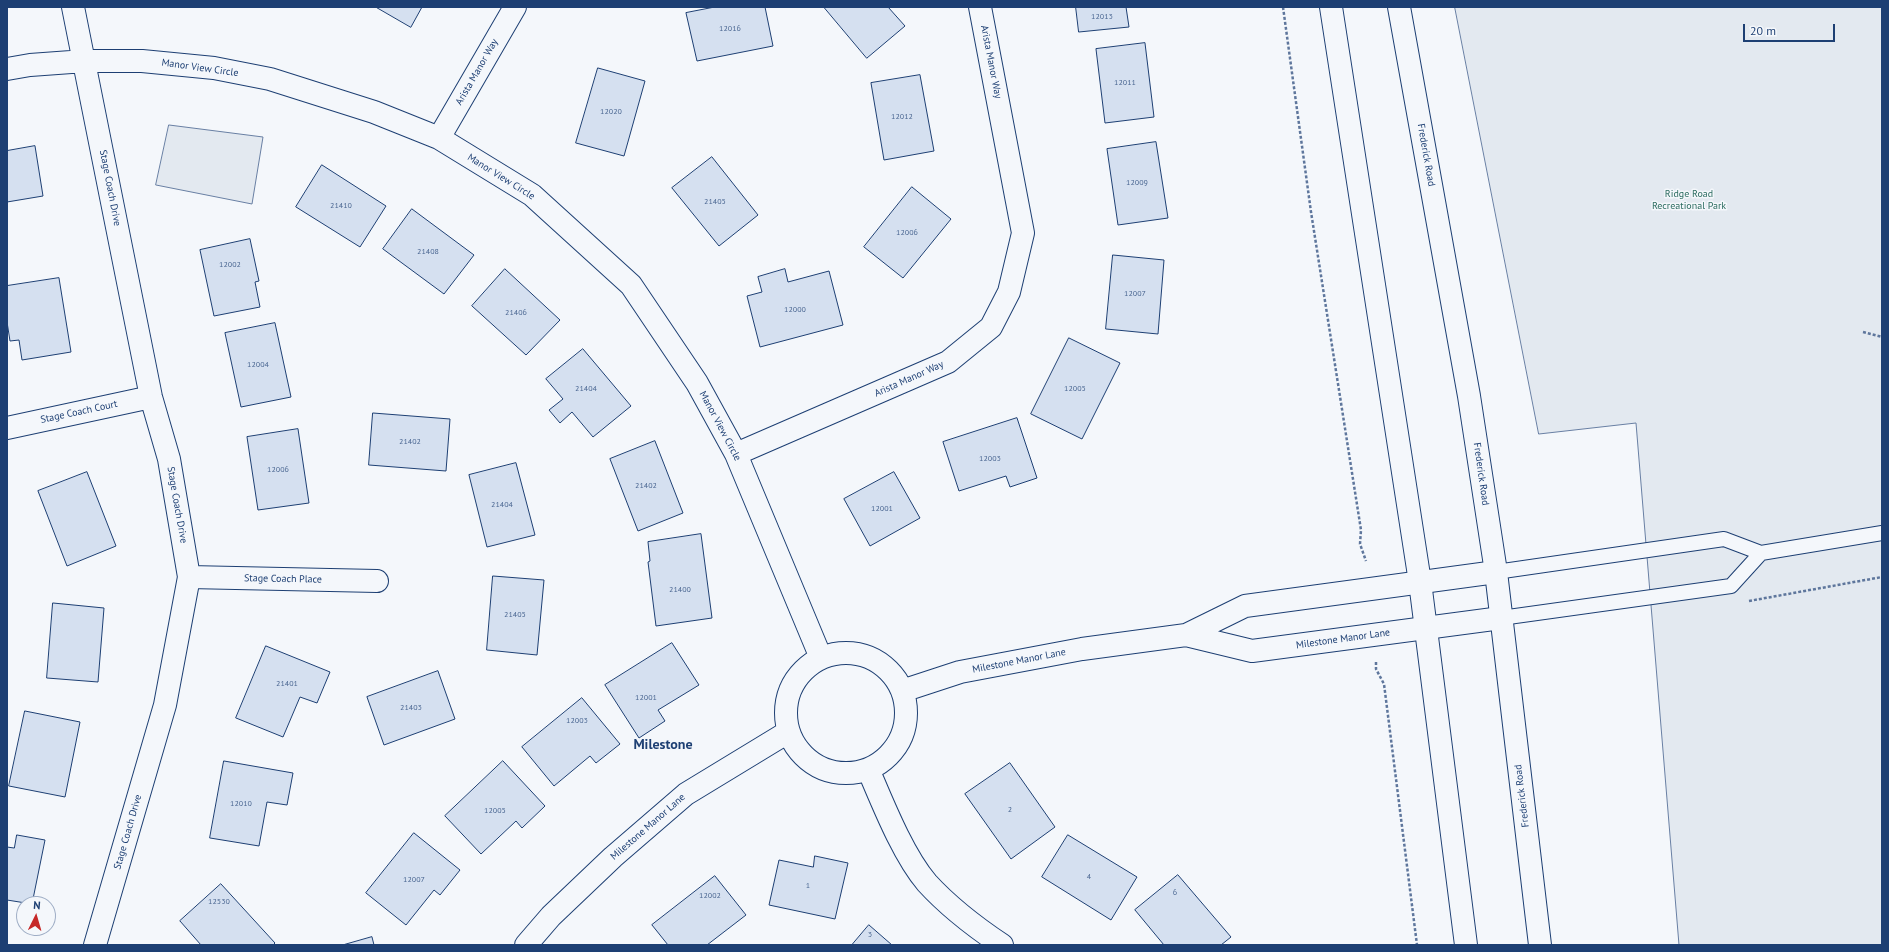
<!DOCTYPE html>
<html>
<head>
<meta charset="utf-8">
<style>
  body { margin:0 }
  #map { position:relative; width:1889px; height:952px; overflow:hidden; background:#f4f7fb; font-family:"PT Sans",sans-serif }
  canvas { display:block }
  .frame { position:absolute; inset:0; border:8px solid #1d3f73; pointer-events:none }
  .north { position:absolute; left:16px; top:896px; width:40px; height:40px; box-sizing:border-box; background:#f4f7fb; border:1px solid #9eadc5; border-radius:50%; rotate:5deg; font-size:11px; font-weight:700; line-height:16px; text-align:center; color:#1d3f73 }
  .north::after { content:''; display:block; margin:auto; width:14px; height:18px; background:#c62828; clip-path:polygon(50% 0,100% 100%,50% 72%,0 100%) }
  .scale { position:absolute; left:1743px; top:24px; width:92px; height:18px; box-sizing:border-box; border:2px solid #1d3f73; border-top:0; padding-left:5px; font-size:12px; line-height:14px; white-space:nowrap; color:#1d3f73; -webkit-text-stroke:3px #f4f7fb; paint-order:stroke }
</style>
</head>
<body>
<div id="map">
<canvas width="1889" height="952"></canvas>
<div class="frame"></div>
<div class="north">N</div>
<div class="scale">20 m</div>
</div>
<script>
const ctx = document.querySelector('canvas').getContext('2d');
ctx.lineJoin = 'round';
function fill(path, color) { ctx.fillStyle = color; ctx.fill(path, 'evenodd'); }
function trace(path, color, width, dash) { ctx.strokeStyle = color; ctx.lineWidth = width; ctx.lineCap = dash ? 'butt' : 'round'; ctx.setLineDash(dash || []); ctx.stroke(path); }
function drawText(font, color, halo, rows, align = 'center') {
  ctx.font = font + ' "PT Sans",sans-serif'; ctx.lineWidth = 3; ctx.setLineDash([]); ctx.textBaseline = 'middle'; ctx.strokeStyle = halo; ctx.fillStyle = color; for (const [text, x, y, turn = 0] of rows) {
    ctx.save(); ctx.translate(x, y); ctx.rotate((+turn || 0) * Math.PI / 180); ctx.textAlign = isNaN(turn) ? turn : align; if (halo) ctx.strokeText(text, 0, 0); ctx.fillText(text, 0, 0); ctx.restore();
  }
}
const green = new Path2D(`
  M1455 7H1882V945H1679L1636 423 1539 434Z
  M169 125 263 137 252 204 156 185Z`);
fill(green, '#e3e9f0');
trace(green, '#687fa3', 1);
const building = new Path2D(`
  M376 7H422L411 27Z
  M715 7H765L773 46 697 61 686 13Z
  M824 7H888L905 26 867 58Z
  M1076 7H1126L1129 27 1079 32Z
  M1145 43 1154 117 1105 123 1096 49Z
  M598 68 645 81 624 156 576 143Z
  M920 75 934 151 884 160 871 83Z
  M1156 142 1168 218 1118 225 1107 149Z
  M35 146 43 196 7 202V151Z
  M712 157 758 215 719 246 672 188Z
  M322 165 386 206 360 247 296 207Z
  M912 187 951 219 903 278 864 247Z
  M412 209 474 255 444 294 383 249Z
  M250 239 259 281 255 282 260 307 214 316 200 250Z
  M1113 255 1164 260 1158 334 1106 329Z
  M505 269 560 320 526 355 472 306Z
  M785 269 788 282 829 271 843 325 760 347 747 296 762 292 758 277Z
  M59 278 71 352 22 360 19 340 10 341 7 322V286Z
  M275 323 291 397 241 407 225 333Z
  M1069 338 1120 363 1082 439 1031 414Z
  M583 349 631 406 593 437 572 412 560 423 549 410 563 399 546 379Z
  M373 413 450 419 446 471 369 465Z
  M1017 418 1037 478 1010 487 1006 476 959 491 943 442Z
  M298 429 309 503 258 510 247 437Z
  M655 441 683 513 638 531 610 459Z
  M516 463 535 535 487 547 469 475Z
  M87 472 116 546 67 566 38 491Z
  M894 472 920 518 870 546 844 499Z
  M701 534 712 618 656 626 648 562 650 561 648 542Z
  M493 576 544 580 537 655 487 650Z
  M53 603 104 608 98 682 47 678Z
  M672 643 699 685 658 710 665 721 639 738 605 685Z
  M266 646 330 672 317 703 300 697 283 737 236 718Z
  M438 671 455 719 384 745 367 697Z
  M582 698 620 744 596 763 590 756 554 786 522 747Z
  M25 711 80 722 65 797 9 786Z
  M224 761 293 773 287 805 267 802 259 846 210 838Z
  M503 761 545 806 522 828 516 821 481 854 445 816Z
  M1010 763 1055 827 1011 859 965 794Z
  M414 833 460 870 440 895 434 890 406 925 366 893Z
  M17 835 45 840 32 904 7 900V847L14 848Z
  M1068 835 1137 877 1111 920 1042 877Z
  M815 856 848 863 835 919 769 905 779 860 813 867Z
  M1178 875 1231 937 1221 945H1164L1135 910Z
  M715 876 746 915 707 945H668L652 925Z
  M221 884 275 943 273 945H201L180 921Z
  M869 925 892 945H852Z
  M372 937 374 945H343Z`);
fill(building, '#d5e0f0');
trace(building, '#1d3f73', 1);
const lane = new Path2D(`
  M1496 572 1724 539 1761 553 1882 533
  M1501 618 1731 586 1761 553`);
const street = new Path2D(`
  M73 7 151 397 169 459 189 577 165 705 95 945
  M7 69 30 65 85 61H142L214 68 270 79 374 112 439 138 532 195 631 285 697 383 736 454 821 658
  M439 138 515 7
  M7 428 151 397
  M736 454 948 362 991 327 1009 292 1023 233 980 7
  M189 577 377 581
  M1186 635 1252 651 1501 618
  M786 713a60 60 0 1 1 120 0a60 60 0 1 1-120 0Z
  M902 691 960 672 1082 649 1186 635 1245 606 1496 572
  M868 769C883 804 903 855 927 883 949 907 975 927 1002 945
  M526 945 551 916 613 857 686 794 788 732`);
const primary = new Path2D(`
  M1331 7 1420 582 1466 945
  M1399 7 1469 396 1496 572 1540 945`);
trace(lane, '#1d3f73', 16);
trace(street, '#1d3f73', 24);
trace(primary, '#1d3f73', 24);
trace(new Path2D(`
  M1283 7 1311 212 1361 530 1360 544 1366 561
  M1863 332 1882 337
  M1749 601 1882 577
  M1376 662V669L1384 684 1417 945`), '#5e769c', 2.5, [3, 2]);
trace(lane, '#f4f7fb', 14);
trace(street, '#f4f7fb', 22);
trace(primary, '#f4f7fb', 22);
drawText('8px', '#4b6792', null, [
  ["12013",1102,17],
  ["12016",730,29],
  ["12011",1125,83],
  ["12020",611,112],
  ["12012",902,117],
  ["12009",1137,183],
  ["21405",715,202],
  ["21410",341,206],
  ["12006",907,233],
  ["21408",428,252],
  ["12002",230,265],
  ["12007",1135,294],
  ["12000",795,310],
  ["21406",516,313],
  ["12004",258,365],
  ["21404",586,389],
  ["12005",1075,389],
  ["21402",410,442],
  ["12003",990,459],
  ["12006",278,470],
  ["21402",646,486],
  ["21404",502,505],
  ["12001",882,509],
  ["21400",680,590],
  ["21405",515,615],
  ["21401",287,684],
  ["12001",646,698],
  ["21403",411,708],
  ["12003",577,721],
  ["12010",241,804],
  ["2",1010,810],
  ["12005",495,811],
  ["4",1089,877],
  ["12007",414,880],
  ["1",808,886],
  ["6",1175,893],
  ["12002",710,896],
  ["12530",219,902],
  ["3",870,935]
]);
drawText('10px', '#1d3f73', '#f4f7fb', [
  ["Arista Manor Way",991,62,79],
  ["Manor View Circle",200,68,8],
  ["Arista Manor Way",477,72,-60],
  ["Frederick Road",1426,155,80],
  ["Manor View Circle",501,177,32],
  ["Stage Coach Drive",110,188,79],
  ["Arista Manor Way",909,379,-24],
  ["Stage Coach Court",79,412,-12],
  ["Manor View Circle",720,426,62],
  ["Frederick Road",1481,474,82],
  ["Stage Coach Drive",177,505,80],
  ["Stage Coach Place",283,579,1],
  ["Milestone Manor Lane",1343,639,-8],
  ["Milestone Manor Lane",1019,661,-11],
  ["Frederick Road",1522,796,-97],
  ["Milestone Manor Lane",648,827,-41],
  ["Stage Coach Drive",128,832,-74]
]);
drawText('10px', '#2c6c60', '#f4f7fb', [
  ["Ridge Road",1689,194],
  ["Recreational Park",1689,206]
]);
drawText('bold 14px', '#1d3f73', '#f4f7fb', [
  ["Milestone",663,745]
]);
</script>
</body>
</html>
